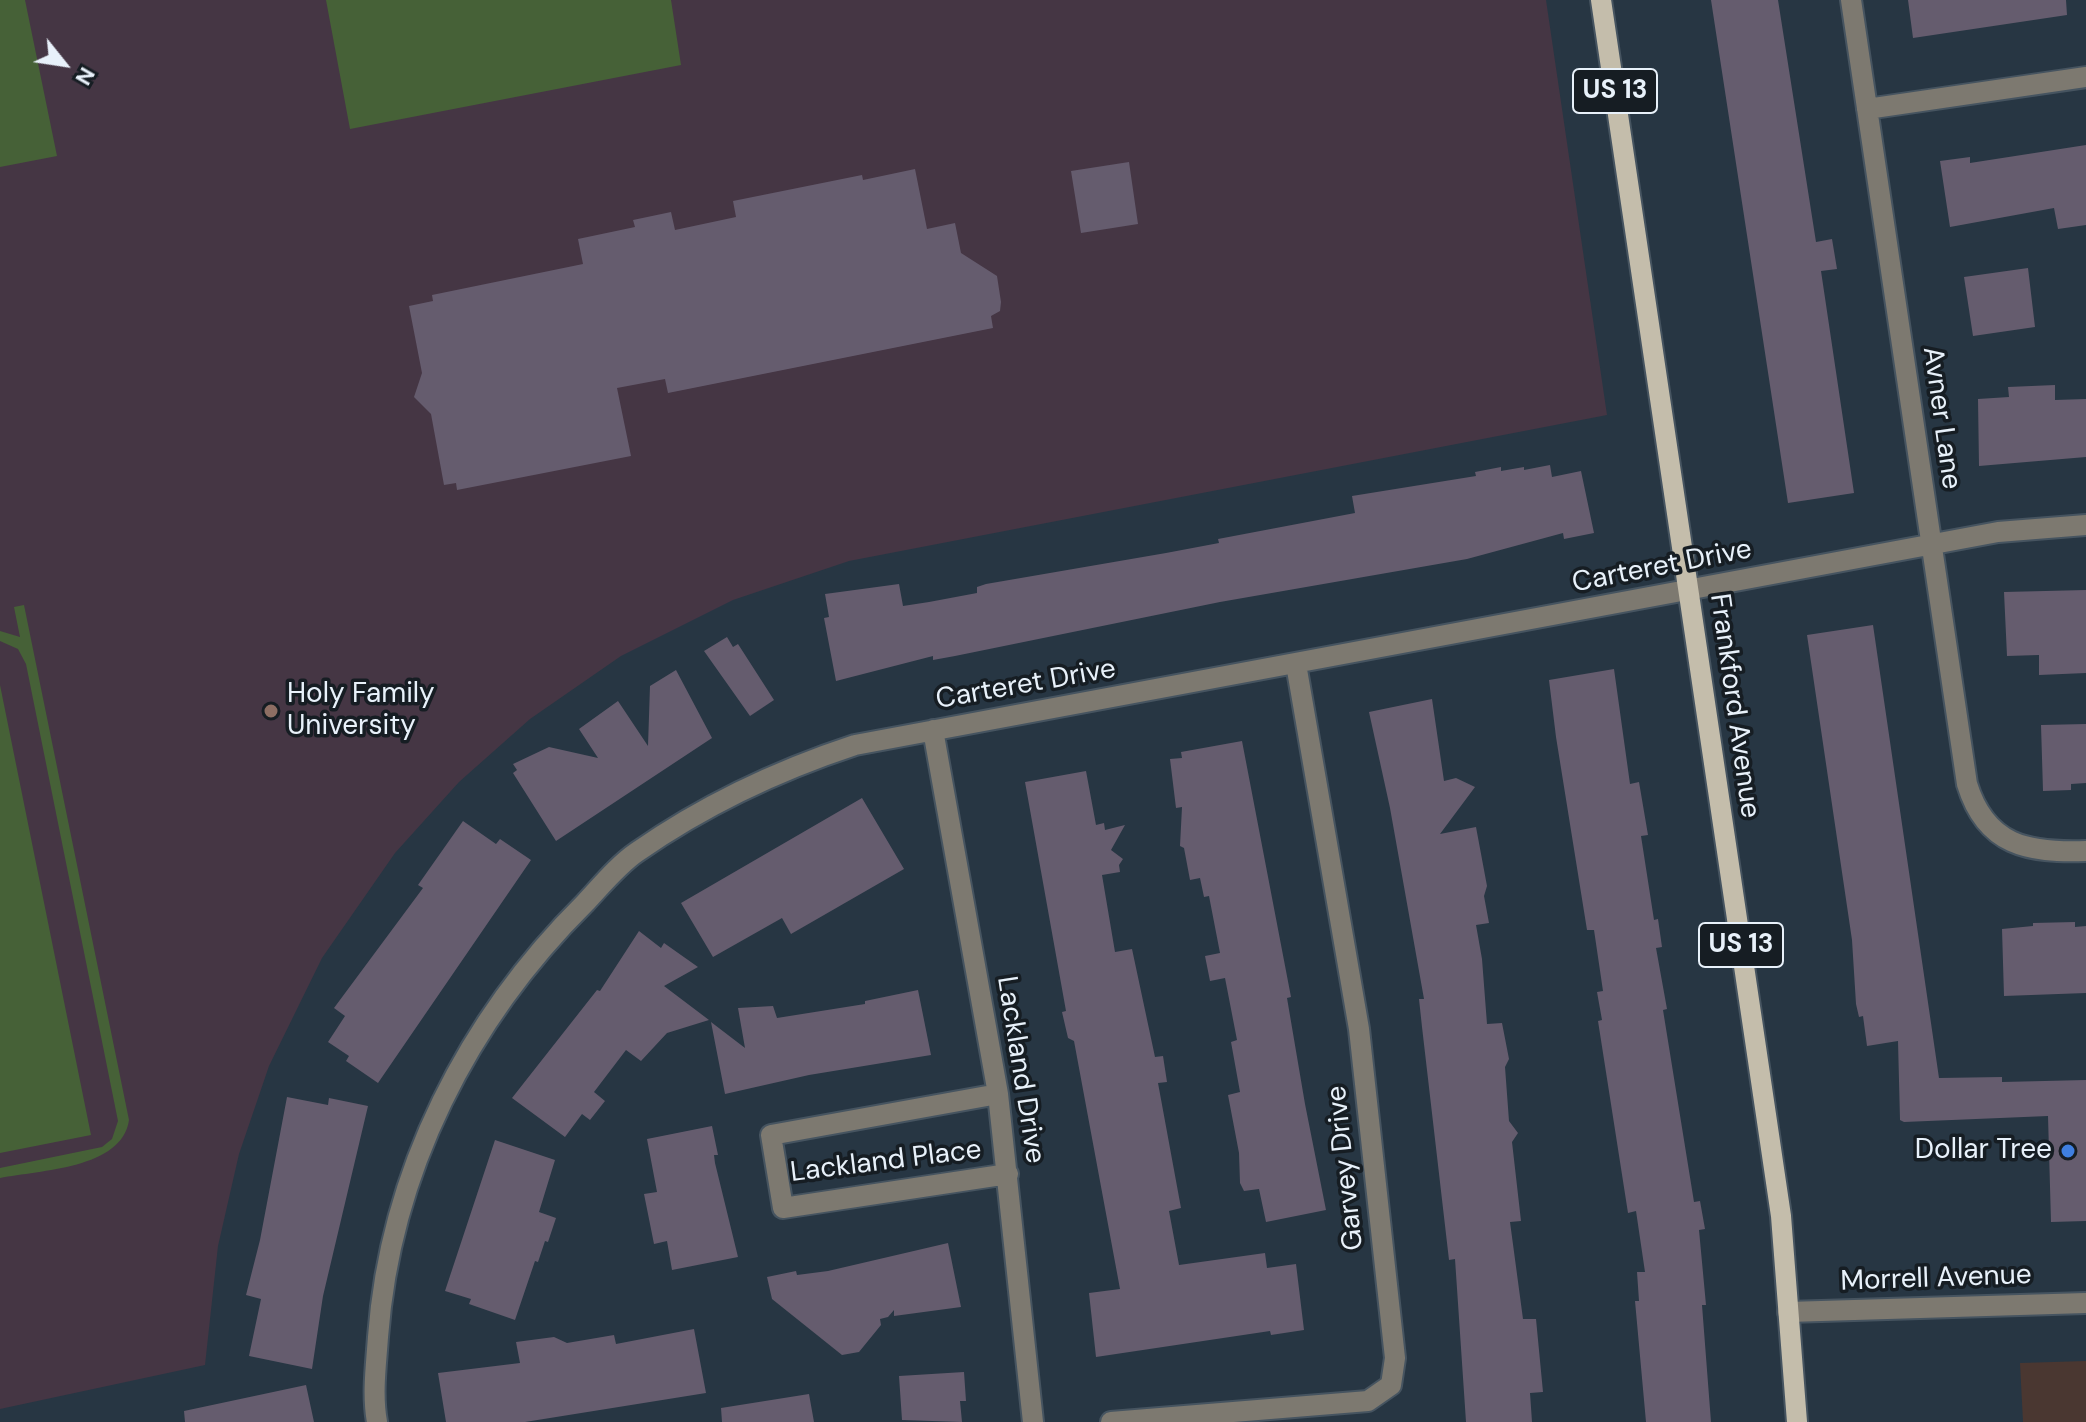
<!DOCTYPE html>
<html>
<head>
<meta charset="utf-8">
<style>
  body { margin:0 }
  #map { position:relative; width:2086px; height:1422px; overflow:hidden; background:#273643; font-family:"DM Sans",sans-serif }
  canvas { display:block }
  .north { position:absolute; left:24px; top:24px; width:80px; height:80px; -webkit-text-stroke:6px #161d23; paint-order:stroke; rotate:120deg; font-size:22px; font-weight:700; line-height:32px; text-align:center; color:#e8f1fa }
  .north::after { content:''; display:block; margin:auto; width:28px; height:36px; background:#e8f1fa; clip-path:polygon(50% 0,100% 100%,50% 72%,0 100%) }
</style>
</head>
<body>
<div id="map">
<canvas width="2086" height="1422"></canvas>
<div class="north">N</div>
</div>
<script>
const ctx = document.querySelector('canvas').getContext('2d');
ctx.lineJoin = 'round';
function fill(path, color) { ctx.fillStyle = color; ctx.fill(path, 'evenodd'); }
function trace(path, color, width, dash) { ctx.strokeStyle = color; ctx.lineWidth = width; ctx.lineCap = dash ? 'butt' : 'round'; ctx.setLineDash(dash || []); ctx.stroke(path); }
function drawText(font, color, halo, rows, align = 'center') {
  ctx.font = font + ' "DM Sans",sans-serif'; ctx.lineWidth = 7; ctx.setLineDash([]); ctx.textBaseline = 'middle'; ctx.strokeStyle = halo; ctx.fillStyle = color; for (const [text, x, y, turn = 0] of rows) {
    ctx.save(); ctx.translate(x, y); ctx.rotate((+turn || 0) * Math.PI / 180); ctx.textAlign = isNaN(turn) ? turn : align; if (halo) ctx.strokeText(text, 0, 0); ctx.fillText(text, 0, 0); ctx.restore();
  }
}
fill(new Path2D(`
  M2086 1361V1422H2023L2020 1363Z`), '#4a3731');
fill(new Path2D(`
  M0 0H1546L1607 415 849 561 733 600 621 656 530 719 459 782 395 853 322 958 269 1066 239 1154 218 1246 205 1365 0 1409Z`), '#453644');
fill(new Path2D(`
  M0 0H25L57 156 0 167Z
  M326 0H671L681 65 350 129Z
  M24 605 129 1120C122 1169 40 1170 0 1178V1168L102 1147 112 1139 118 1121 26 664 18 649 0 641V631L20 637 14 607Z
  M0 685 91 1135 0 1153Z`), '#466137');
fill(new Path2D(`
  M1711 0H1778L1816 242 1832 239 1837 269 1821 271 1854 493 1788 503Z
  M1908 0H2066L2067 15 1913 38Z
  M2086 145V225L2058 229 2054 208 1950 227 1940 161 1970 157V163Z
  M1129 162 1138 224 1081 233 1071 171Z
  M915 169 927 229 955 223 961 253 997 276 1001 302 1000 311 991 316 993 328 668 393 665 379 617 388 631 456 457 490 456 483 444 485 431 414 414 397 422 373 409 306 433 301 432 295 583 264 578 239 635 227 633 220 671 212 675 230 736 217 733 201 862 175 863 180Z
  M2028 268 2035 327 1973 336 1964 277Z
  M2055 385V400L2086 399V457L1979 466 1978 399 2009 397 2008 387Z
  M1550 465 1552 477 1581 471 1594 533 1564 539 1563 533 1467 559 1220 602 955 656 933 660V656L836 681 824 618 829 617 825 594 899 584 903 606 929 602 977 593V587L986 584 1166 553 1219 543 1218 539 1355 513 1352 496 1476 476 1475 472 1501 467V471L1524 467V470Z
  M2086 590V673L2039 675V655L2007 656 2004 592Z
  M1873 625 1939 1078 2002 1077V1082L2086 1080V1221L2051 1222 2048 1116 1904 1122 1900 1120 1898 1041 1867 1046 1863 1016 1859 1017 1856 1004 1852 940 1807 635Z
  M727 637 733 647 738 644 774 700 750 716 704 651Z
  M1614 669 1630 784 1639 782 1648 835 1641 836 1654 920 1658 919 1662 947 1656 948 1667 1009 1663 1010 1694 1202 1700 1201 1705 1229 1699 1230 1706 1305H1702L1711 1422H1646L1635 1301H1639L1637 1272H1645L1636 1211 1628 1213 1598 1021 1602 1020 1597 992 1603 991 1594 930H1587L1556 737 1549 680Z
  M676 670 712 738 556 841 513 773 517 770 513 764 549 747 598 758 579 729 618 701 648 746 650 686Z
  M1432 699 1444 781 1456 778 1475 787 1440 834 1476 827 1487 886 1484 896 1489 923 1476 925 1482 959 1487 1024 1502 1023 1509 1059 1505 1067 1509 1121 1518 1133 1512 1142 1521 1221 1510 1222 1523 1319H1536L1543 1392 1530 1393 1532 1422H1466L1455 1259 1449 1260 1422 1027 1419 999H1424L1390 808 1369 712Z
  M2086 724V783L2071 784V790L2043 791 2041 725Z
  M1242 741 1291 997 1287 998 1305 1104 1326 1210 1266 1222 1259 1189 1244 1191 1240 1183 1239 1153 1228 1095 1240 1092 1231 1042 1237 1040 1225 978 1210 981 1205 956 1220 953 1209 896 1204 897 1200 878 1190 880 1184 848 1180 846 1182 807 1176 808 1170 759 1182 758 1181 752Z
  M1086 771 1096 825 1104 823 1105 830 1125 825 1111 850 1123 859 1119 865 1120 872 1102 875 1115 952 1132 949 1155 1057 1163 1056 1167 1082 1158 1083 1181 1208 1169 1211 1179 1265 1265 1253 1267 1268 1296 1264 1304 1330 1271 1335 1270 1331 1096 1357 1089 1293 1120 1289 1074 1041 1068 1038 1062 1012 1066 1011 1025 782Z
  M862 798 904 869 791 934 782 918 713 957 681 903Z
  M463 821 496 844 500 839 531 860 378 1083 346 1061 349 1056 328 1042 345 1016 334 1008 423 888 418 885Z
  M2075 922V927L2086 926V993L2004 996 2002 929 2033 926V923Z
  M639 931 661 948 664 943 698 967 664 986 709 1020 667 1033 641 1061 626 1050 594 1092 605 1101 590 1120 582 1114 565 1137 512 1098 597 990 600 991Z
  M918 990 931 1055 809 1075 725 1094 711 1022 745 1048 738 1008 773 1006 777 1018 865 1004V1001Z
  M287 1097 328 1105 329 1098 368 1106 323 1296 312 1369 249 1356 261 1299 246 1295 260 1240Z
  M712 1126 718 1155H714L715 1163 738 1257 672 1270 667 1241 654 1244 644 1194 657 1192 647 1139Z
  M495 1140 555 1160 539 1212 556 1218 548 1242 545 1241 538 1262 535 1261 515 1320 469 1304 471 1299 445 1291Z
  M948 1243 961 1307 894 1316V1310L888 1317 880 1319 881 1325 859 1352 842 1355 772 1299 767 1277 796 1271 797 1275 828 1271Z
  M694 1329 706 1393 525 1422H446L438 1373 520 1363 516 1342 554 1337 567 1343 614 1335 616 1344Z
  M964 1372 966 1401H960L962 1422 902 1420 899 1376Z
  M306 1385 314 1422H185L184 1411Z
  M809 1394 814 1422H722L721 1408Z`), '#655c6e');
const minor = new Path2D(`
  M1851 0 1967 784C1986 846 2028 853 2086 851
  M1867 109 2086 77
  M933 730 998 1094 1033 1422
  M998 1094 771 1135 783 1208 1008 1174
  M1788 1312 2086 1303
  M377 1422C372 1394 376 1366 378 1337 390 1172 468 1019 585 903 601 886 618 865 637 852 703 806 779 770 855 745L1998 532 2086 525
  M1111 1422 1368 1401 1391 1385 1395 1358 1359 1029 1296 664`);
const major = new Path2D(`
  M1601 0 1781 1216 1797 1422`);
trace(minor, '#465460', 24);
trace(major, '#465460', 24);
trace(minor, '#7d7970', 20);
trace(major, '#c4bdab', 20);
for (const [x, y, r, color] of [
  [271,711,8,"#8d6e63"],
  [2068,1151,8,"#3f7fe0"]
]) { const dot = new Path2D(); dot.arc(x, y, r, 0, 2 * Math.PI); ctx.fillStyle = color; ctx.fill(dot); trace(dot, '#161d23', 3); }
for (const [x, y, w] of [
  [1615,91,84],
  [1741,945,84]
]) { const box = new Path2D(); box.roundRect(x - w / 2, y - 22, w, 44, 6); ctx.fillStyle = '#161d23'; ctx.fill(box); trace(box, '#e8f1fa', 2); }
drawText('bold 26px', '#e8f1fa', null, [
  ["US 13",1615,91],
  ["US 13",1741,945]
]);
drawText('28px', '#e8f1fa', '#161d23', [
  ["Avner Lane",1941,418,82],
  ["Carteret Drive",1662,567,-11],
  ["Carteret Drive",1026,685,-10],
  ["Frankford Avenue",1734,706,82],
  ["Lackland Drive",1020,1070,81],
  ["Lackland Place",886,1162,-7],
  ["Garvey Drive",1346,1168,-96],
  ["Morrell Avenue",1936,1279,-2]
]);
drawText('28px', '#e8f1fa', '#161d23', [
  ["Holy Family",287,695],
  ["University",287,727],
  ["Dollar Tree",2052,1151,"right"]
], 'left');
</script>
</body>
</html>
